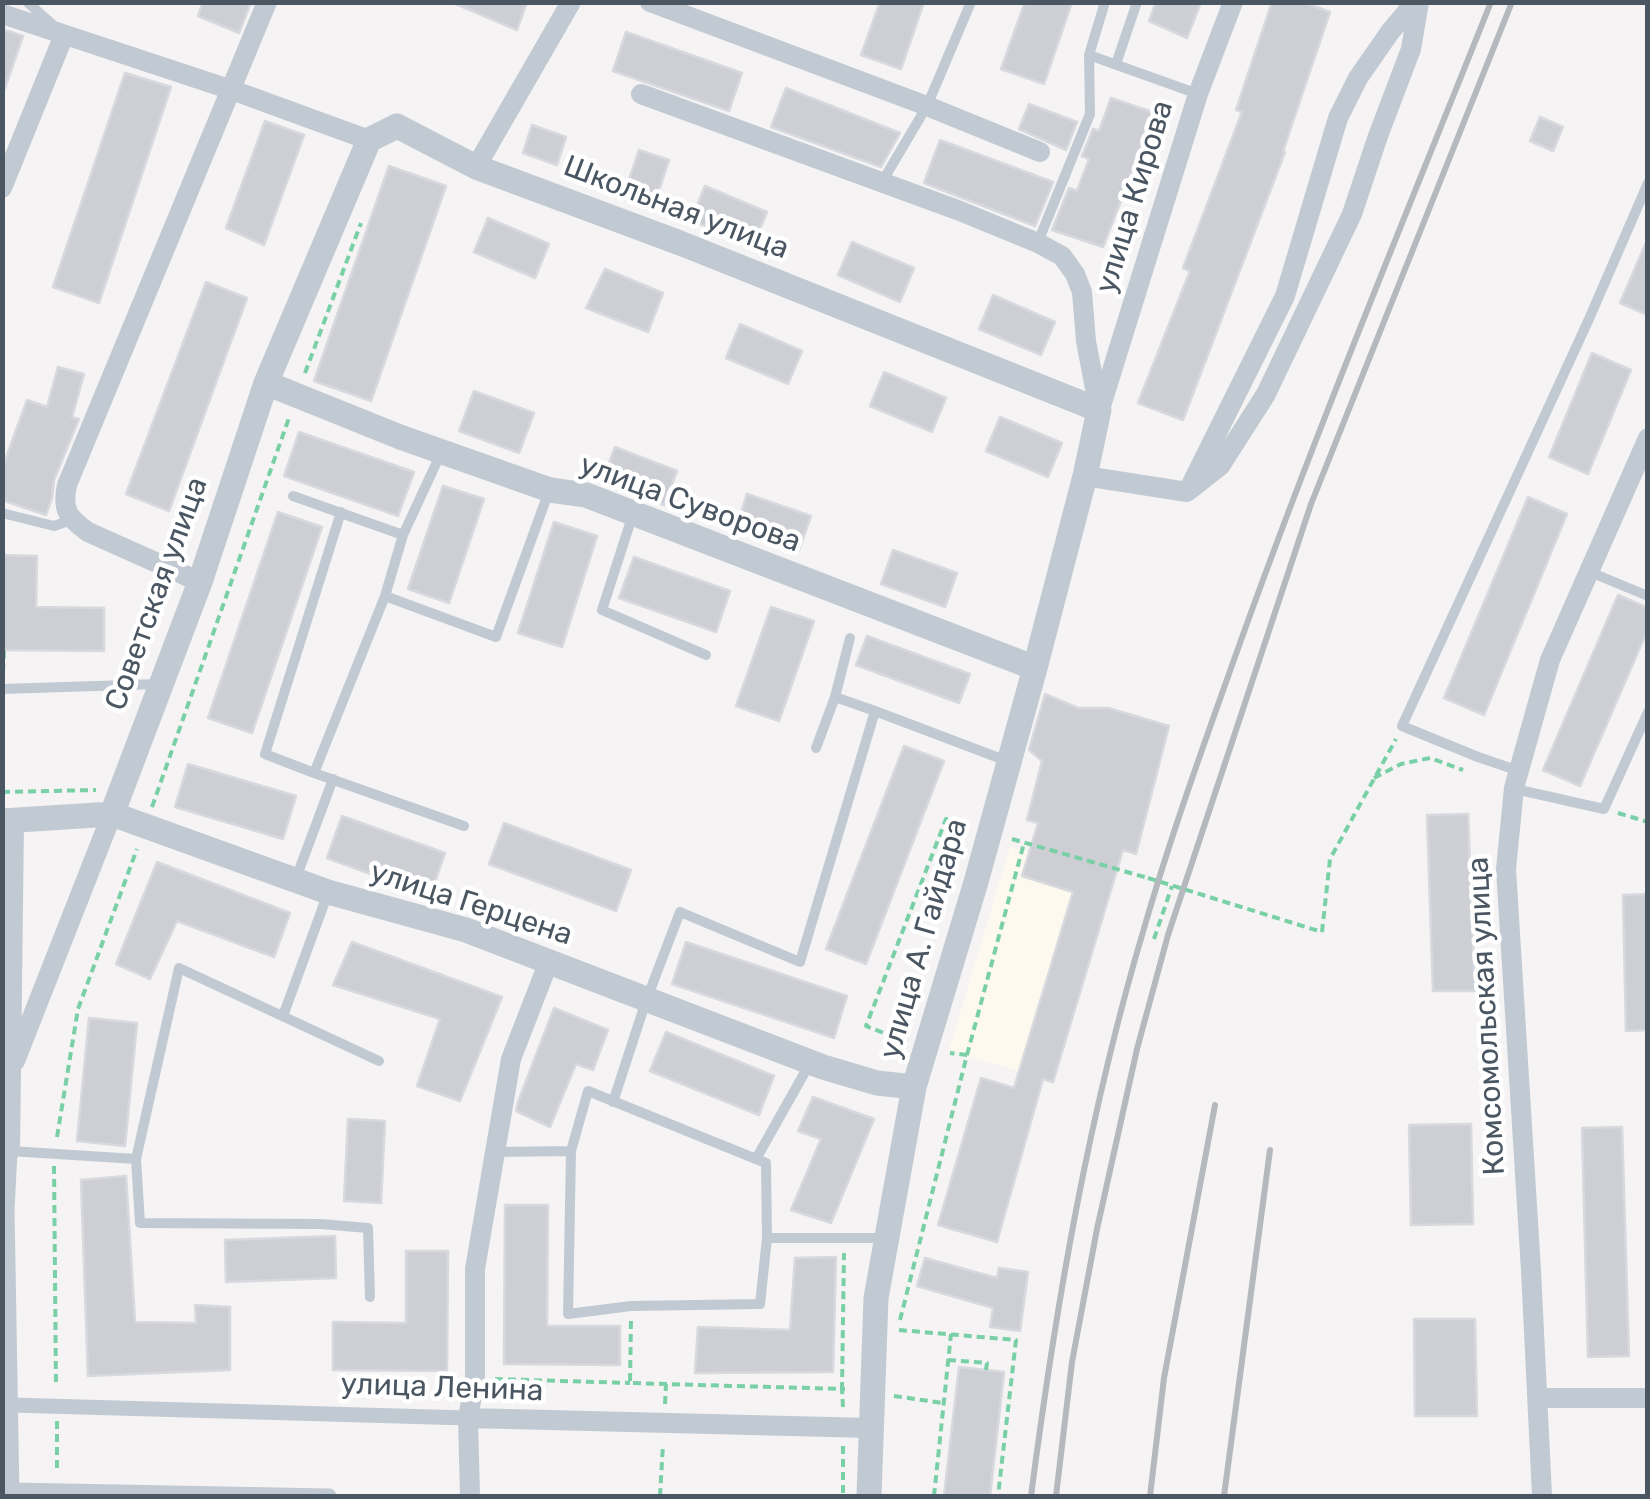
<!DOCTYPE html>
<html>
<head>
<meta charset="utf-8">
<style>
  body { margin:0 }
  #map { position:relative; width:1650px; height:1499px; overflow:hidden; background:#f5f3f3; font-family:Rubik,sans-serif }
  canvas { display:block }
  .frame { position:absolute; inset:0; border:5px solid #4a5661; pointer-events:none }
</style>
</head>
<body>
<div id="map">
<canvas width="1650" height="1499"></canvas>
<div class="frame"></div>
</div>
<script>
const ctx = document.querySelector('canvas').getContext('2d');
ctx.lineJoin = 'round';
function fill(path, color) { ctx.fillStyle = color; ctx.fill(path, 'evenodd'); }
function trace(path, color, width, dash) { ctx.strokeStyle = color; ctx.lineWidth = width; ctx.lineCap = dash ? 'butt' : 'round'; ctx.setLineDash(dash || []); ctx.stroke(path); }
function drawText(font, color, halo, rows, align = 'center') {
  ctx.font = font + ' Rubik,sans-serif'; ctx.lineWidth = 9; ctx.setLineDash([]); ctx.textBaseline = 'middle'; ctx.strokeStyle = halo; ctx.fillStyle = color; for (const [text, x, y, turn = 0] of rows) {
    ctx.save(); ctx.translate(x, y); ctx.rotate((+turn || 0) * Math.PI / 180); ctx.textAlign = isNaN(turn) ? turn : align; if (halo) ctx.strokeText(text, 0, 0); ctx.fillText(text, 0, 0); ctx.restore();
  }
}
fill(new Path2D(`
  M1010 847 1115 878 1053 1082 949 1050Z`), '#fdf9ef');
const building = new Path2D(`
  M203 2H251L239 33 198 16Z
  M451 2H527L517 30Z
  M880 2H924L901 69 861 55Z
  M1025 2H1072L1044 84 1001 69Z
  M1156 2H1201L1187 38 1149 21Z
  M1272 2H1303L1330 12 1283 151 1285 152 1183 420 1138 403 1190 271 1183 268 1242 112 1236 110Z
  M2 29 23 36 5 88H2Z
  M626 32 742 73 729 111 613 71Z
  M125 73 171 87 99 303 53 287Z
  M786 88 900 133 881 167 771 127Z
  M1111 98 1155 113 1103 247 1052 230 1069 188 1077 191 1089 159 1082 156 1093 129 1099 131Z
  M1029 104 1077 122 1066 150 1019 129Z
  M1540 117 1563 127 1553 151 1530 141Z
  M265 121 304 135 264 245 226 228Z
  M532 125 566 137 557 165 523 153Z
  M940 140 1053 182 1035 226 924 183Z
  M639 150 669 160 653 208 623 198Z
  M389 166 446 186 371 401 314 381Z
  M705 186 767 212 753 246 691 220Z
  M488 218 549 244 535 278 474 252Z
  M1648 238V315L1620 303Z
  M852 242 914 268 900 302 838 275Z
  M605 269 663 293 648 332 586 308Z
  M206 282 247 298 169 511 126 494Z
  M993 295 1055 322 1041 355 979 329Z
  M740 324 802 351 788 384 726 358Z
  M1592 353 1631 370 1588 474 1549 457Z
  M58 367 84 374 72 417 79 419 54 480 52 498 46 515 2 500V469L27 400 47 407Z
  M884 372 946 398 932 432 870 406Z
  M474 391 534 413 519 453 459 431Z
  M1000 417 1062 443 1048 477 986 451Z
  M299 432 414 472 398 516 284 476Z
  M615 447 677 471 664 505 602 481Z
  M443 486 484 499 449 603 408 589Z
  M747 494 811 516 799 550 736 528Z
  M1528 497 1567 514 1484 715 1444 698Z
  M278 512 322 527 252 733 208 718Z
  M554 522 597 536 562 647 518 633Z
  M893 550 957 573 945 607 881 584Z
  M2 555 37 556 36 607 104 608V651L2 650Z
  M634 557 730 591 716 632 619 598Z
  M1618 595 1648 608V629L1580 786 1543 770Z
  M771 607 814 621 779 721 736 706Z
  M867 636 970 674 959 703 856 665Z
  M1045 694 1078 708H1108L1169 726 1136 854 1123 850 1053 1082 1043 1079 997 1242 938 1225 981 1078 1014 1088 1073 892 1022 876 1038 823 1027 820 1042 761 1029 750Z
  M904 746 944 761 866 964 826 949Z
  M188 764 296 796 283 839 175 807Z
  M1468 814 1475 991H1433L1427 815Z
  M342 816 445 853 430 896 327 858Z
  M504 823 631 870 616 911 489 864Z
  M157 862 290 913 274 957 177 921 150 979 116 964Z
  M1648 894V1030L1626 1031 1623 895Z
  M352 942 502 997 460 1101 417 1086 440 1019 333 985Z
  M686 942 847 996 834 1038 672 984Z
  M554 1008 608 1030 593 1070 576 1064 550 1127 516 1111 518 1102Z
  M89 1018 137 1023 125 1146 77 1141Z
  M666 1032 774 1076 759 1115 650 1071Z
  M813 1097 874 1119 831 1223 791 1210 821 1139 798 1131Z
  M348 1119 385 1121 381 1203 344 1201Z
  M1471 1124 1473 1224 1411 1225 1409 1125Z
  M1622 1127 1629 1356 1588 1357 1582 1128Z
  M126 1176 135 1322 196 1323 195 1305 230 1307V1370L88 1376 81 1180Z
  M505 1205H548L547 1326H620V1365L504 1364Z
  M335 1236 336 1278 226 1282 225 1240Z
  M406 1251H448L447 1371 333 1370V1322L406 1323Z
  M836 1257 833 1372 695 1373 698 1327 790 1330 795 1258Z
  M925 1258 997 1278 999 1268 1028 1272 1020 1331 990 1327 993 1308 917 1286Z
  M1414 1319H1475L1477 1416H1415Z
  M959 1367 1004 1372 990 1496H944Z`);
fill(building, '#cdcfd5');
trace(building, '#d7d9de', 2.5);
trace(new Path2D(`
  M305 373 361 223
  M3 672 4 650
  M1374 778 1401 764 1430 758 1463 770
  M2 792 96 790
  M152 807 290 415
  M1618 813 1648 822
  M1012 839 1148 878
  M1322 932 1330 859 1396 739
  M1154 939 1172 886
  M907 1042 866 1026 946 819 969 826
  M967 1055 1024 843
  M57 1137 78 1009 137 849
  M54 1166 56 1387
  M900 1320 967 1055 950 1053
  M631 1321 630 1383 842 1389 844 1253
  M899 1330 1016 1340 998 1496
  M948 1360 987 1363 986 1370
  M495 1379 630 1383
  M894 1396 943 1403
  M665 1404 666 1384
  M843 1407 842 1389H845
  M57 1421V1472
  M843 1446V1496
  M660 1496 663 1444
  M934 1496 951 1334`), '#7ad0a6', 4, [8, 5]);
trace(new Path2D(`
  M27 2 52 24
  M1089 55 1198 94
  M1116 64 1137 2
  M882 182 927 106 971 2
  M1038 242 1090 114 1089 55 1105 2
  M293 496 403 535
  M2 513 54 526 71 520
  M633 514 602 610 706 655
  M1590 572 1648 596
  M385 596 403 535 441 453
  M850 638 835 697 875 711
  M2 689 159 684
  M816 748 835 697
  M1519 771 1478 757 1402 726 1589 319 1648 183
  M314 773 265 754 341 512
  M1515 789 1604 809 1648 712
  M464 826 314 773 385 596 496 637 549 491
  M295 881 333 779
  M283 1016 328 893
  M613 1102 646 1001 680 912 800 962 875 711 1007 761
  M10 1151 136 1159 140 1223 321 1224 368 1228 370 1297
  M495 1152 571 1151 588 1091 766 1163 767 1238 760 1304 631 1306 568 1314 571 1151
  M136 1159 179 968 379 1061
  M756 1159 810 1063
  M767 1238H886`), '#c1cad2', 10);
trace(new Path2D(`
  M10 1151 7 1210 12 1496
  M11 1405 468 1418
  M12 1490 329 1496`), '#c1cad2', 15);
trace(new Path2D(`
  M650 2 927 106 1040 152
  M2 14 232 90 369 140
  M641 94 960 211 1038 243 1062 256 1075 274 1082 292 1086 341 1099 410
  M476 167 571 2
  M2 188 64 35
  M1100 409 1198 94 1233 2
  M1085 476 1187 492 1220 466 1266 394 1352 214 1378 136 1411 49 1419 2
  M1190 487 1285 296 1338 118 1358 78 1390 32 1415 2
  M200 582 88 532C67 517 62 510 67 485L267 2
  M15 1061 112 814
  M10 1151 14 821
  M1539 1398H1648
  M468 1418 871 1428
  M470 1496 468 1418 475 1379V1269L511 1059 549 961
  M1542 1496 1531 1270 1506 869 1514 788 1550 660 1648 438`), '#c1cad2', 20);
trace(new Path2D(`
  M266 383 400 437 550 490 586 495 1035 668
  M112 814 200 582 266 383 369 140 397 126 476 167 680 243 1099 410 1085 476 1035 668 976 882 914 1087 876 1298 869 1496
  M2 821 112 814 328 892 466 930 823 1067 877 1083 914 1087`), '#c1cad2', 25);
trace(new Path2D(`
  M1031 1496C1056 1304 1089 1112 1145 925 1170 839 1200 755 1230 671 1310 445 1402 225 1491 2
  M1056 1496 1072 1362 1097 1229 1137 1049 1168 935 1311 504 1512 2
  M1150 1496 1164 1378 1215 1105
  M1224 1496 1270 1150`), '#b5b8bd', 6);
trace(new Path2D(`
  M1148 878 1322 932`), '#7ad0a6', 4, [8, 5]);
drawText('30px', '#4a5661', '#fff', [
  ["улица Кирова",1135,197,-73],
  ["Школьная улица",676,208,21],
  ["улица Суворова",690,504,20],
  ["Советская улица",157,594,-70],
  ["улица Герцена",471,904,18],
  ["улица А. Гайдара",924,939,-74],
  ["Комсомольская улица",1487,1016,-93],
  ["улица Ленина",442,1388,2]
]);
</script>
</body>
</html>
